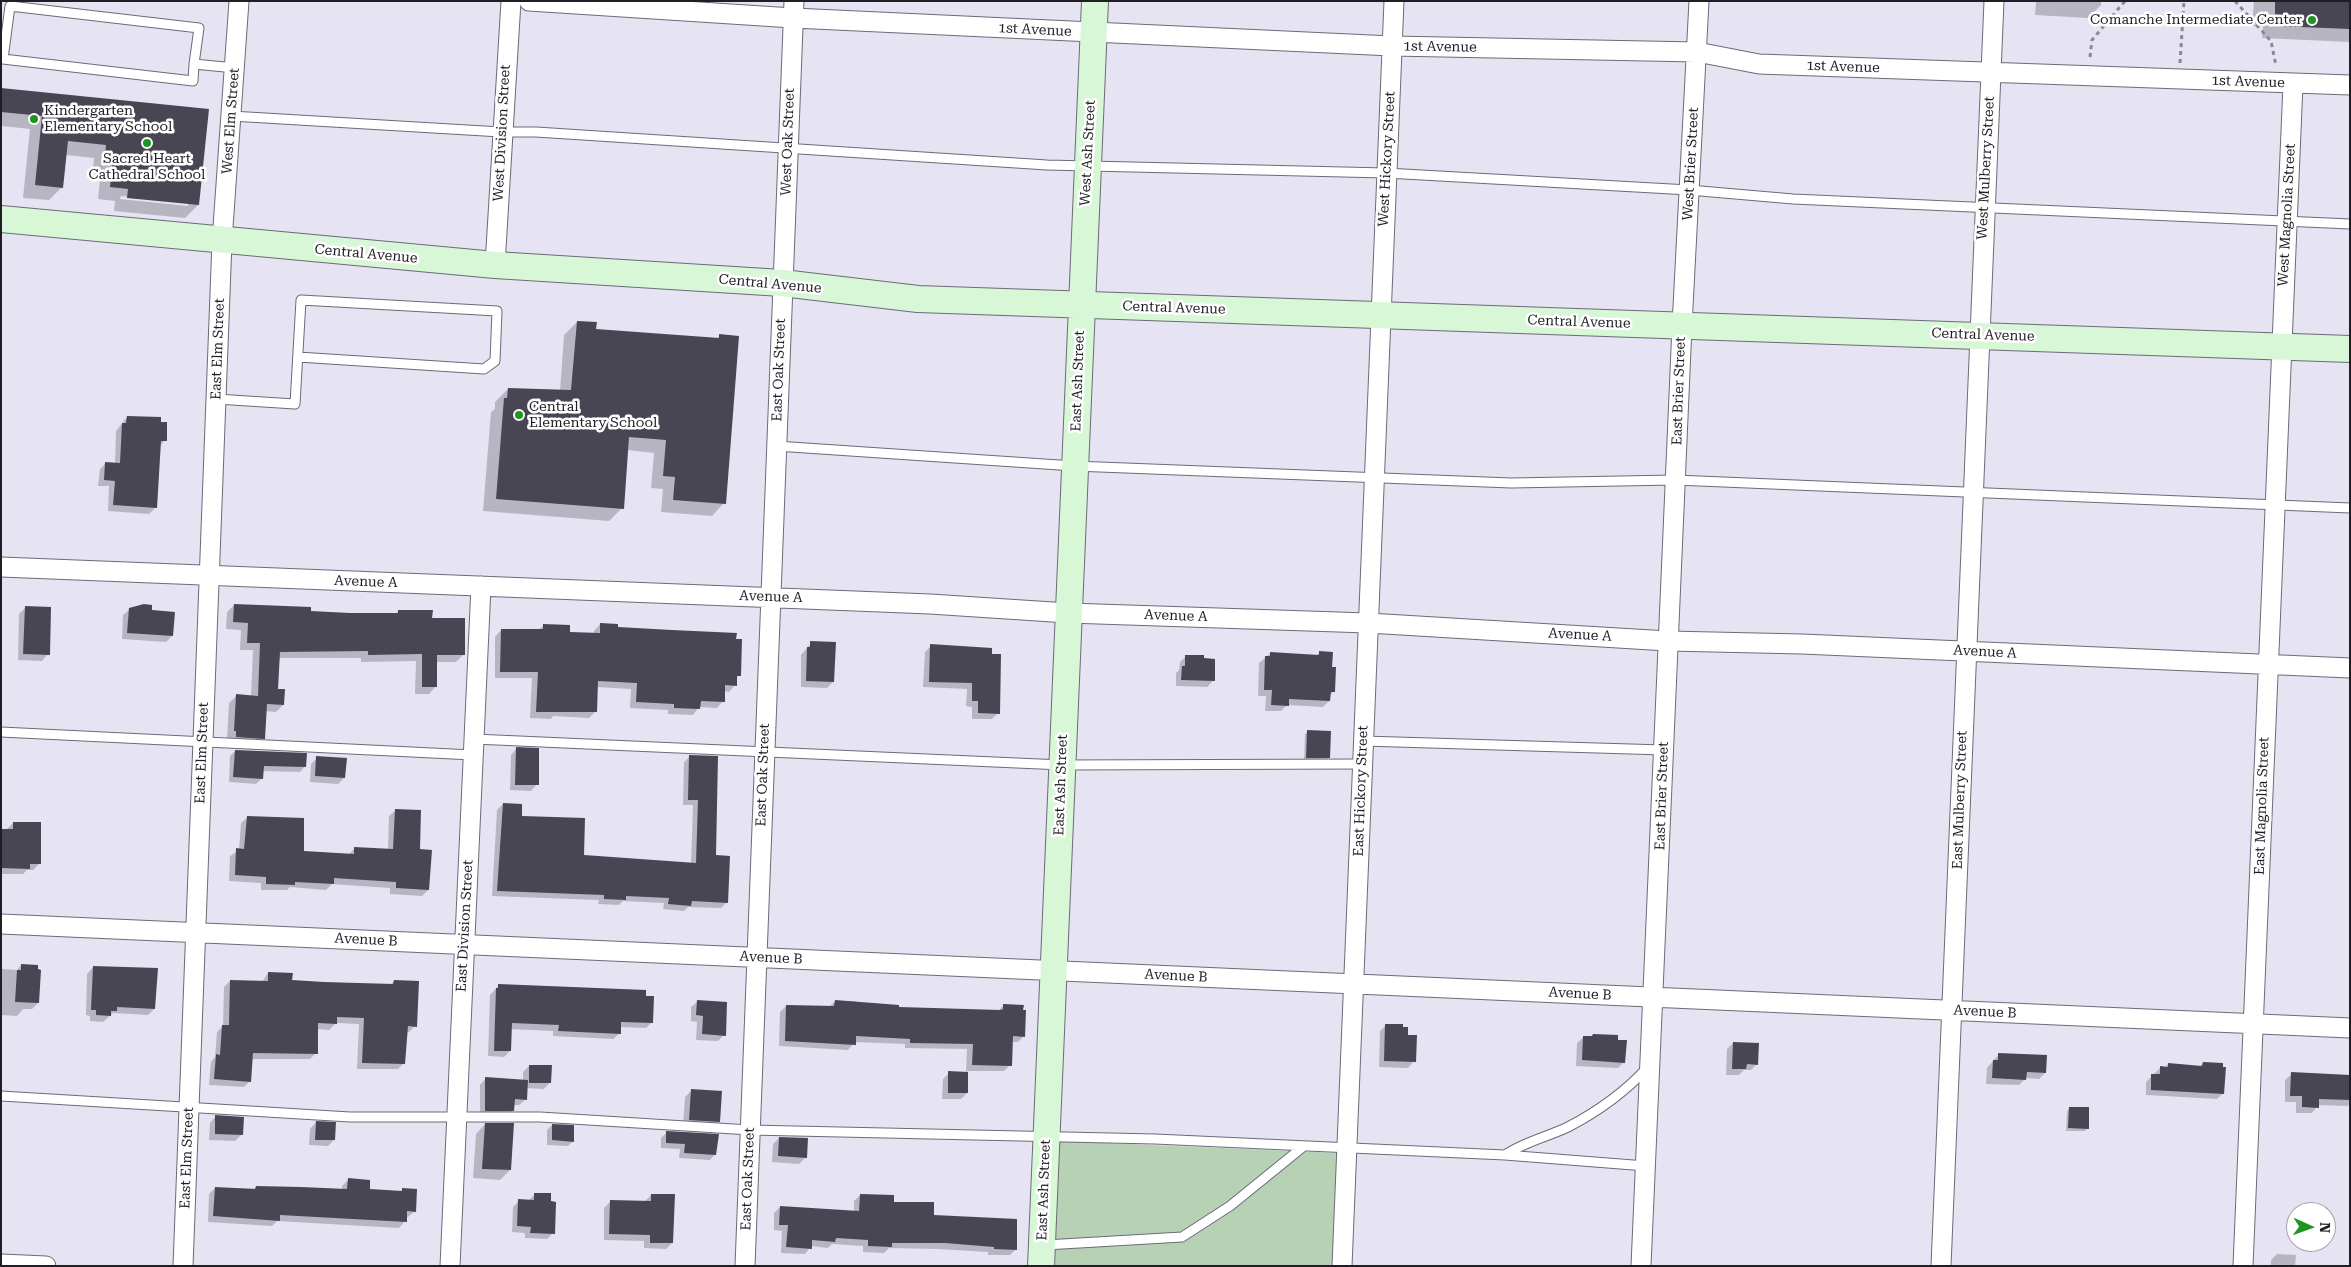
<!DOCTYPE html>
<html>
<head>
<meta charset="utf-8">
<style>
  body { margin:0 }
  #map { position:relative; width:2351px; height:1267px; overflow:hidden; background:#e6e3f3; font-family:"Roboto Serif",serif }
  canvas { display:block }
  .frame { position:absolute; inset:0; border:2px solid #201e24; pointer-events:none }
  .north { position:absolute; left:2286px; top:1202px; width:50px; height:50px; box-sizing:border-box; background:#fff; border:1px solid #a6a5a7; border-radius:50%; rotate:92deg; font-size:14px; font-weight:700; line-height:20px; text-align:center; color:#201e24 }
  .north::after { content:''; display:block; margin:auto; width:18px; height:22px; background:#1f9421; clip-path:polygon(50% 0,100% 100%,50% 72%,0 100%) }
</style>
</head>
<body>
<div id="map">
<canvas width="2351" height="1267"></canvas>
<div class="frame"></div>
<div class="north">N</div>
</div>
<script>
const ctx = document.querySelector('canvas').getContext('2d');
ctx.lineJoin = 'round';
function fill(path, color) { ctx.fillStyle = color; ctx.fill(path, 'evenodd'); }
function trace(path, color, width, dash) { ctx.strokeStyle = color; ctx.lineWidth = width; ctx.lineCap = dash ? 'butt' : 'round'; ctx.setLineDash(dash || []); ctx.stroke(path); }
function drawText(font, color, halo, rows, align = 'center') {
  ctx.font = font + ' "Roboto Serif",serif'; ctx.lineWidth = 5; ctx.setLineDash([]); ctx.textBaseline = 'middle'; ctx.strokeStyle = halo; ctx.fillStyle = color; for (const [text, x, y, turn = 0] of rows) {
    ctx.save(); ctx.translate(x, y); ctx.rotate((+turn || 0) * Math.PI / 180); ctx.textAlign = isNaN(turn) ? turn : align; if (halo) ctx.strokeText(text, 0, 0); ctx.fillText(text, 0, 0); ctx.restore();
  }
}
fill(new Path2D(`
  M1059 1141 1337 1153 1332 1266H1053Z`), '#b7d1b5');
fill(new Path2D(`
  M2036 1H2101V5L2088 18 2035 15Z
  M2254 1H2350V42L2262 38 2263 27 2252 26Z
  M1 89 207 111 198 205 185 218 114 211 115 201 98 199 101 169 93 168 94 158 66 155 62 187 49 200 23 198 30 129 2 126 1 134ZM121 196 188 203V206L120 199Z
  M577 322 595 330 716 339 720 336 724 503 712 516 661 512 663 489 651 488 654 453 627 450 622 508 609 521 483 511 491 412 495 409V402L508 389 560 391 564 335Z
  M127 417 160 423 165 440 160 446 156 507 149 514 108 511 109 486H98L100 469 106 463H115L116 431Z
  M234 605 310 612 395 614 399 611 431 619 464 654 456 662H436V686L429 694H415L416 661 361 662V658H278L277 690 283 705 276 712 265 711 264 738 256 745 229 744V738H227L229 703 236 696 251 697 253 650H240L241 630 226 629 227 612Z
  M25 608 48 654 42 661 18 660 19 614Z
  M130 609 151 611 172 636 166 642 122 639 123 615Z
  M600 624 616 628 739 675 736 679 735 685 729 692 724 691 723 701 717 708 699 707 693 715 668 714V710L630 708 631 689 597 687 596 711 589 718 553 716 551 719 530 718 532 678H495V637L501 630H538L544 625 568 633 594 634V631Z
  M811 643 833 682 827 688 801 687V655Z
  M931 646 991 649 998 713 992 719H972V707L966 706 967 689 923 687 925 652Z
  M1320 652 1331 668 1333 692 1329 696V701L1323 707 1287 705 1281 711H1265L1266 696H1258L1259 663 1271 653 1316 656Z
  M1186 656 1203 659 1213 681 1207 687 1176 686V673L1179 670 1180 662Z
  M1308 732 1329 757 1326 760H1304L1305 734Z
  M517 748 537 784 531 791 510 790 511 755Z
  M235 751 305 766 300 772 262 771V778L256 784 229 782 230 756Z
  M690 756 726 903 721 908 688 907 684 911 663 909 664 903 623 901 619 905 598 904 599 900 492 896 497 810 503 804 582 856 691 864 693 805H683L684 762Z
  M317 758 344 778 338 784 310 782 311 764Z
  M396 810 418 850 428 890 422 896 390 894V888L332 884 326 890 290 887 287 890H261V883L229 881 230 856 239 850 241 823 248 817 302 852 349 854 355 848 388 850 389 816Z
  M13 823 39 864 33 870H27L23 874H1V830L7 829Z
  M21 965 38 1003 32 1009H23L17 1016 1 1015V969L17 970Z
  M93 967 154 1009 148 1015 113 1013 103 1022 90 1021V1016L86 1015 87 974Z
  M268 973 291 981 390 985 394 981 415 1026 409 1032H406L404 1063 398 1069H357L359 1024 336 1023 329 1030 317 1029 316 1053 310 1059H252L250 1081 244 1087 209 1085 211 1062 215 1057 217 1032 223 1026 224 987 230 981 262 982Z
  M499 985 652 1022 646 1028 620 1027V1033L613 1039 553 1036V1031L510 1029V1051L504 1057 488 1056 490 995Z
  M698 1001 724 1035 718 1041 696 1040 697 1022 691 1021V1007Z
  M835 1001H855V1003L897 1008 998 1011 1004 1005 1024 1036 1018 1042H1011L1010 1065 1004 1071H967V1093L961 1099H942L943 1079 949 1073H966L967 1049 905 1048V1044L855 1042 848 1050 779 1046 780 1012 786 1006 829 1007Z
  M1386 1025 1407 1036 1414 1061 1408 1068 1379 1067 1380 1031Z
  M1584 1037 1624 1062 1618 1068 1576 1066 1577 1043Z
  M1733 1043 1757 1064 1751 1070H1744L1739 1075H1726L1727 1049Z
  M1999 1054 2045 1073 2039 1079 2026 1078 2019 1085 1986 1084 1987 1068Z
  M2203 1063 2223 1093 2217 1099 2146 1095V1082L2160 1068H2164L2168 1064 2199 1067Z
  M529 1066 550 1082 544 1089 526 1088V1099L519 1105H513V1110L507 1116H480V1085L486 1078 523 1081V1072Z
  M2292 1074 2350 1076V1104L2347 1106 2318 1105 2312 1113H2296V1102H2285V1080Z
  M691 1091 719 1121 713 1128 683 1126 685 1097Z
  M2070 1108 2088 1128 2085 1131H2066L2067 1111Z
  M216 1116 242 1134 235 1141 209 1140 210 1123Z
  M316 1122 334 1140 328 1146 309 1145 310 1129Z
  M485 1124 510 1170 500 1180 473 1178 476 1134Z
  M552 1125 573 1141 568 1146 547 1145V1130Z
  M667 1132 715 1154 710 1160 679 1158 680 1149 661 1148V1138Z
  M779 1138 805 1158 799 1164 772 1162 773 1144Z
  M348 1180 368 1190 399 1192 403 1189 415 1211 408 1217H406L405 1221 399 1228 277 1221 272 1226 208 1222 209 1194 215 1188 342 1190V1186Z
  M535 1194 553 1233 547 1239 525 1238V1233L512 1232 513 1207 519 1201 529 1200Z
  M651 1195 672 1243 666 1249 644 1248V1241L604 1240V1208L610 1202 645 1201Z
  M860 1195 933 1216 1016 1249 1010 1255H988V1252L938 1249 889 1248 884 1253 863 1252V1246L832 1244 828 1248 811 1246 805 1254 781 1253 782 1231 774 1230V1213L780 1207 854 1212V1201Z
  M2277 1254 2296 1255 2295 1266H2271V1260Z`), '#0003');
fill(new Path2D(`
  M2275 1H2350V29L2275 26Z
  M1 88 209 109 199 205 127 198 128 189 110 187 113 157 105 156 106 145 68 141 63 188 35 185 42 116 1 112Z
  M577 321 597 322 596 329 719 338V334L739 336 726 504 673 500 675 477 663 476 666 440 629 437 624 509 496 499 504 398H507L508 388 571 390Z
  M127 416 161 417V422H167V441H161L157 508 113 505 115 481 104 480 105 462 120 463 122 423H126Z
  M144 604 152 605V610L175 612 173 636 127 633 129 608Z
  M234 604 311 607V611L349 613H398V610H433L432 618H465V655H437V687H422V654L368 655V651L280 652 278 689H285L284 705 267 704 265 739 236 737V731H234L236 694 258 696 260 643H247L248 623 233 622Z
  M25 606 51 607 50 655 23 654Z
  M600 623 618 624V627L672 630 737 633 736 639H742L741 676H737V686L725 685V702L701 701 700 709 674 708V704L636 702 637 683 598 681 597 712H536L538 672H500L501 629H543V624L570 625V632L600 633Z
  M810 641 836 642 834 682 806 681 807 647H810Z
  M930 644 992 648V654H1001L1000 714 978 713V701H972V683L929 682Z
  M1319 651 1333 652 1332 667H1336L1335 692H1331L1330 701 1289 699V706L1271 705 1272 690H1264L1265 656H1270V652L1319 655Z
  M1185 655H1204V658L1215 659V681L1181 680 1182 666H1185Z
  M1307 730 1331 731 1330 758H1306Z
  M516 747 539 748V785H515Z
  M235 750 307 753 306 767 264 766 263 779 233 777Z
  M689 755 718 756 716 855 730 856 728 903 692 901 691 906 668 904 669 898 626 896V900L604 899V895L497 891 503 803 522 804V816L585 818 584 855 696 863 698 800H688Z
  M316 756 347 758 345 778 315 776Z
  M395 809 421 810 420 849 432 850 429 890 396 888V882L334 878V884L295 882V885L266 884V877L235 875 236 848 244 849 247 816 304 818V851L354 854V847L393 849Z
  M13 822H41V864H30V869L1 868V829H13Z
  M21 964 38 965V969L41 970 39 1003 15 1002 17 970H21Z
  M93 966 158 968 155 1009 117 1007V1011H111V1016L96 1015V1010H91Z
  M268 972 293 973 292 980 324 982 393 984 394 980 419 981 417 1027 408 1026 405 1064 362 1063 364 1018 337 1017V1024L318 1023V1054L253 1053 251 1082 214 1079 216 1054 220 1055 222 1025H229L230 980 268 981Z
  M498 984 646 990V996H654L653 1023 621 1022V1034L558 1031 559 1025 512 1023 511 1051H494L496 988H498Z
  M697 1000 727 1002 726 1036 702 1034 703 1016 696 1015Z
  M835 1000 899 1005V1007L1000 1010 1003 1009V1004L1024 1005 1023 1010H1026L1025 1037 1013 1036 1012 1066 972 1065 973 1044 910 1043V1039L856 1036V1045L785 1041 786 1005 834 1006Z
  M1385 1024H1403V1027H1408V1035H1417L1416 1062 1384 1061Z
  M1593 1034 1618 1035V1040H1627L1625 1063 1582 1060 1583 1036H1592Z
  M1733 1042 1759 1043 1758 1065 1747 1064 1746 1069H1732Z
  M1998 1053 2047 1055 2046 1073 2027 1072 2026 1080 1992 1078 1993 1060H1998Z
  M2203 1062 2223 1063V1067H2226L2224 1094 2151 1090V1074H2160V1066L2168 1067V1063L2202 1066Z
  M529 1065H552L551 1083H529Z
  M948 1071 968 1072V1093H948Z
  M2291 1072 2350 1075V1100L2319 1099V1108L2302 1107V1096H2290Z
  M485 1077 528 1080 527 1100 515 1099 514 1111H485Z
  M691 1089 722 1091 720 1122 689 1120Z
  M2069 1107H2089V1129L2068 1128Z
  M215 1115 244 1117 243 1135 215 1134Z
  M316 1121 336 1122 335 1140H315Z
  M485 1123H514L511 1170 482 1169Z
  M552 1124 574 1125V1142L552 1140Z
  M666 1131 719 1134 716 1155 684 1153 685 1144 666 1143Z
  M779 1137 808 1138 807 1158 778 1156Z
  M348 1178 370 1180V1189L402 1191V1188L417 1189 416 1212 407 1211V1222L280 1215V1221L213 1216 215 1187 255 1189 256 1186 301 1187 347 1189Z
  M534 1193H551V1201L556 1202 555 1234 530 1233 531 1227 517 1226 518 1199 534 1200Z
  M651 1194H675L673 1243H650V1235L609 1234 610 1200 651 1201Z
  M860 1194 894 1195V1202H934V1215L1017 1219V1250L994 1249V1247L945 1243H892V1247L868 1246V1240L836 1238 835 1242 812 1240V1249L786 1247 788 1225H779L780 1206 859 1211Z`), '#484653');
const lane = new Path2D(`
  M194 64 193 81 3 59 10 6 199 28 194 64 235 68
  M231 116 501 132H536L1047 165 1386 173 1689 190 1793 199 2350 224
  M216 399 295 404 301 300 497 311 495 361 484 369 298 357
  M776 446 1074 466 1511 483 1675 480 2350 508
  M1 732 473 755
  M474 739 1062 765 1362 764
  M1363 741 1664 750
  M1 1096 350 1117H540L750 1130 1155 1139 1505 1155 1646 1166
  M1505 1155C1524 1142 1547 1137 1568 1127 1597 1112 1626 1091 1648 1067
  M1045 1245 1182 1237 1230 1206 1304 1146`);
const street = new Path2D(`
  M529 1 793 18 1392 46 1697 52 1759 64 2350 85
  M495 265 511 1
  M1 567 930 604 1068 613 1368 623 1668 641 1802 644 2350 668
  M1 924 2350 1028
  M1 1264 46 1266
  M183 1266 222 241 239 1
  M450 1266 481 586
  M745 1266 794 1
  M1342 1266 1394 1
  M1641 1266 1682 326 1699 1
  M1941 1266 1994 1
  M2243 1266 2293 84`);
const secondary = new Path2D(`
  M1 219 495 265 782 283 918 299 2350 349
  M1041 1266 1095 1`);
trace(lane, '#6d6a78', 11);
trace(street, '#6d6a78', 21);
trace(secondary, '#6d6a78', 28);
trace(new Path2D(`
  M2235 1 2271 41 2276 66
  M2090 57 2092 40 2125 1
  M2180 63 2184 1`), '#8a8893', 3, [4, 4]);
trace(lane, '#fff', 9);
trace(street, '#fff', 19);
trace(secondary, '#d7f7d6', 26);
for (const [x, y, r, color] of [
  [2312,20,5,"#1f9421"],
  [34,119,5,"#1f9421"],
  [147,143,5,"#1f9421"],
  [519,415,5,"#1f9421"]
]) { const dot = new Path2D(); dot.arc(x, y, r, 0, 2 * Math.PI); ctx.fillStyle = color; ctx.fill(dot); trace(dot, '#fff', 2); }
drawText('14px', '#201e24', '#fff', [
  ["Comanche Intermediate Center",2302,20,"right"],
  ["Kindergarten",44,111],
  ["Elementary School",44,127],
  ["Sacred Heart",147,159,"center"],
  ["Cathedral School",147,175,"center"],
  ["Central",529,407],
  ["Elementary School",529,423]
], 'left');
drawText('14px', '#201e24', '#fff', [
  ["1st Avenue",1035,30,3],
  ["1st Avenue",1440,47,1],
  ["1st Avenue",1843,67,2],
  ["1st Avenue",2248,82,2],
  ["West Elm Street",231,121,-86],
  ["West Division Street",502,133,-87],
  ["West Oak Street",788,142,-88],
  ["West Ash Street",1088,153,-87],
  ["West Hickory Street",1387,159,-87],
  ["West Brier Street",1691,164,-87],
  ["West Mulberry Street",1986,168,-87],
  ["West Magnolia Street",2287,215,-87],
  ["Central Avenue",366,254,5],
  ["Central Avenue",770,284,5],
  ["Central Avenue",1174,308,2],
  ["Central Avenue",1579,322,2],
  ["Central Avenue",1983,335,2],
  ["East Elm Street",218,349,-88],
  ["East Oak Street",779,370,-88],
  ["East Ash Street",1078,381,-88],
  ["East Brier Street",1679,391,-88],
  ["Avenue A",366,582,2],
  ["Avenue A",771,597,2],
  ["Avenue A",1176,616,2],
  ["Avenue A",1580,635,3],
  ["Avenue A",1985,652,3],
  ["East Elm Street",202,753,-88],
  ["East Oak Street",763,775,-88],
  ["East Ash Street",1061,785,-88],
  ["East Hickory Street",1361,791,-88],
  ["East Brier Street",1662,796,-88],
  ["East Mulberry Street",1960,800,-88],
  ["East Magnolia Street",2262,806,-88],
  ["East Division Street",465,926,-87],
  ["Avenue B",366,940,3],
  ["Avenue B",771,958,3],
  ["Avenue B",1176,976,3],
  ["Avenue B",1580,994,3],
  ["Avenue B",1985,1012,3],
  ["East Elm Street",187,1158,-88],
  ["East Oak Street",748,1179,-88],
  ["East Ash Street",1044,1190,-88]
]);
</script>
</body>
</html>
